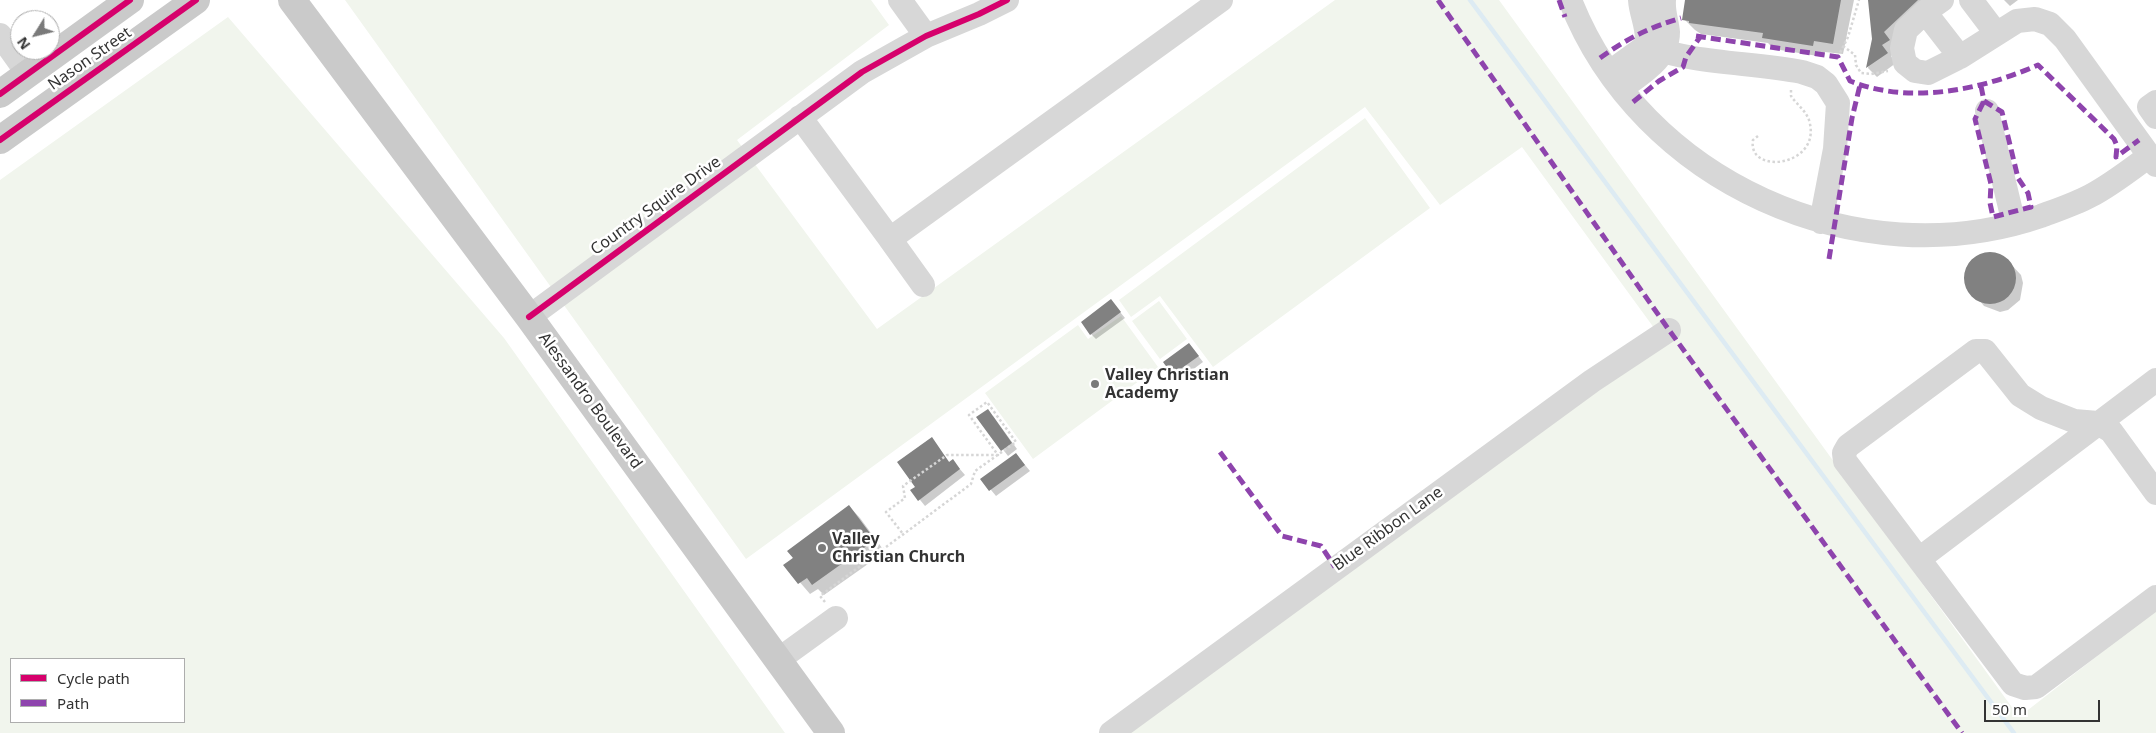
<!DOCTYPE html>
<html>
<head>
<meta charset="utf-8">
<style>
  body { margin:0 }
  #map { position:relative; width:2156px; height:733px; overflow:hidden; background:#fff; font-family:"Noto Sans",sans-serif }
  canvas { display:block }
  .legend { position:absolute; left:10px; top:658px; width:175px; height:65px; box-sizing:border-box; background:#fff; border:1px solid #adadad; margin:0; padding:6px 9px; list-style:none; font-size:15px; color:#333 }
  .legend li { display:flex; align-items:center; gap:10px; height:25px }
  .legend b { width:25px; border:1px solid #adadad }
  .north { position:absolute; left:10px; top:10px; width:50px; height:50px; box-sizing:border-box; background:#fff; border:1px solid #adadad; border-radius:50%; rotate:234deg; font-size:14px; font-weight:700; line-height:20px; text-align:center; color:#333 }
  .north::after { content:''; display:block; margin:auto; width:18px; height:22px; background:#7a7a7a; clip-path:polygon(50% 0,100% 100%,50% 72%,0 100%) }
  .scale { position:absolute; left:1984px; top:700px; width:116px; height:22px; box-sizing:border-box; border:2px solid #333; border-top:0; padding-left:6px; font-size:15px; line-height:18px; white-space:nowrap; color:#333; -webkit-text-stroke:4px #fff; paint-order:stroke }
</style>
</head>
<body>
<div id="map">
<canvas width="2156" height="733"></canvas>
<ul class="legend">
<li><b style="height:6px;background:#d6006c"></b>Cycle path</li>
<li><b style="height:6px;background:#8e44ad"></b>Path</li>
</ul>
<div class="north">N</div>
<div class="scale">50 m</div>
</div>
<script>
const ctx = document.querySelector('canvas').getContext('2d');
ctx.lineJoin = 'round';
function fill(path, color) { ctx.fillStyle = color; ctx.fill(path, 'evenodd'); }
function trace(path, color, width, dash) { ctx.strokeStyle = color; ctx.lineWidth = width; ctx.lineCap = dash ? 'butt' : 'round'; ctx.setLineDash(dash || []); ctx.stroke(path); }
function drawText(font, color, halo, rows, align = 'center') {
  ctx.font = font + ' "Noto Sans",sans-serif'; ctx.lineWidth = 5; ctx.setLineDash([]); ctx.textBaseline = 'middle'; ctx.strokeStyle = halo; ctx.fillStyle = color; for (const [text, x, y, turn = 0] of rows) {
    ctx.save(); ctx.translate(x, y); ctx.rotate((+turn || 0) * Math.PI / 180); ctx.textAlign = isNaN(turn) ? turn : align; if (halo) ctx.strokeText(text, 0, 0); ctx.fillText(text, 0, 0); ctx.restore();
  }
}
fill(new Path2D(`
  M345 0H871L889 25 737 140 877 329 1335 0H1499L2019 717 2156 610V733H1129L1589 394 1665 343 1522 147 1440 205 1365 107 746 559Z
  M228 17 504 338 785 733H0V180ZM11 659H184V722H11Z
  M1365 118 1430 208 1213 367 1160 296 1131 317 1119 300Z
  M1159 301 1187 339 1160 359 1132 321Z
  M1121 316 1158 367 1033 459 985 393 1078 325 1088 339Z`), '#f1f5ed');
fill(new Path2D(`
  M1686 0H1854L1843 54 1825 52 1824 57 1774 49 1768 43 1701 34 1695 30 1684 19Z
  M1870 0H1941L1898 50 1891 56 1896 63 1877 77 1868 68 1874 39Z
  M2004 0H2018L2010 6Z
  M1993 254 2007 260 2021 275 2023 283 2020 300 2008 310 2000 312 1984 306 1966 284 1967 268 1978 257Z
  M1111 301 1125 318 1096 339 1091 334Z
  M1189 344 1203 362 1179 380 1165 362Z
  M993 416 1017 449 1008 456 978 417Z
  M932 439 950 463 953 461 965 475 925 506 912 490 917 487Z
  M1016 454 1030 471 996 496 982 479Z
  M849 506 860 518 885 552 824 595 818 589 810 594 785 565Z`), '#0003');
trace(new Path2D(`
  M1470 0 2014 733`), '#ddebf3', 4.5);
fill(new Path2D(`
  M1685 0H1841L1833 44 1814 41 1813 46 1762 38 1763 33 1689 23V21L1682 20Z
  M1868 0H1918L1884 32 1890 40 1882 45 1888 53 1866 68 1872 39Z
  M1964 278a26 26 0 1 1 52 0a26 26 0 1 1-52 0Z
  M1111 299 1121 312 1090 335 1081 322Z
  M1189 343 1199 356 1172 375 1163 362Z
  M988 409 1012 443 1001 451 976 417Z
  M932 437 949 462 953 459 960 469 918 501 910 490 915 487 897 462Z
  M1016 453 1025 465 989 491 980 479Z
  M849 505 875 540 812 585 807 578 798 584 783 565 793 558 787 551Z`), '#818181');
trace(new Path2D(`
  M1843 46 1855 55 1856 65 1861 73 1871 74 1888 71
  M1838 57 1848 37 1859 0
  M1758 136 1753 140C1747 175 1819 167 1810 124 1808 112 1797 105 1791 96V90
  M825 602 820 596 971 484 975 471 1016 442 987 402 969 415 998 455H947L903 486 905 498 886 512 903 534`), '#d6d6d6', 2.5, [2.5, 2.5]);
trace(new Path2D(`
  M900 0 926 36
  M1570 0C1641 182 1858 279 2041 216 2057 210 2075 204 2090 196 2111 185 2130 170 2149 156
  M1942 0 1925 12 1960 57
  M1971 0 1996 33
  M1925 12 1906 30 1902 48 1905 63 1915 71 1928 73 1960 57 2017 21 2035 19 2050 24 2065 39 2156 165
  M0 35 28 74
  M1646 46C1696 64 1751 62 1802 72L1817 77 1826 84 1838 103 1835 149 1821 222
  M1610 72 1646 46C1650 31 1641 16 1640 0
  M1622 88C1642 73 1668 59 1668 32 1667 21 1663 12 1664 0
  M2156 102 2149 107 2156 117
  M1987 111 2014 224
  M800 117 890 239 1221 0
  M890 239 923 285
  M529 317 862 72 926 36 979 14 1007 0
  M2156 493 2111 431 2098 423 2074 421 2041 408 2020 395 1985 351H1976L1848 446 1844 453 1845 461 2013 684 2025 688 2036 687 2156 597
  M1919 559 2156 380
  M778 660 836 618
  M1111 733 1592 381 1669 330`), '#d7d7d7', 24);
trace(new Path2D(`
  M292 0 529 317 831 733
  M0 94 130 0
  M0 140 196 0`), '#cacaca', 28);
trace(new Path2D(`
  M1438 0 1669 330 1962 733
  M1559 0 1565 17
  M1696 36 1838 57 1850 81C1910 105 1981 90 2038 65L2114 139 2117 146 2116 157 2139 140
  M1600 58C1628 38 1648 28 1681 18
  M1981 86 1984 101 2002 112 2018 178 2028 193 2031 207 1993 217 1990 203 1991 184 1975 119 1984 101
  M1633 102 1659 81 1683 67 1686 57 1700 37
  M1829 259 1852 118 1860 85
  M1220 452 1282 536 1321 546 1335 567`), '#8e44ad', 5, [10, 5]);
trace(new Path2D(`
  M0 94 130 0
  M0 140 196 0
  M529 317 862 72 926 36 979 14 1007 0`), '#d6006c', 6);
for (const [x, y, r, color] of [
  [1095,384,5,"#7a7a7a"],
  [822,548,5,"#7a7a7a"]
]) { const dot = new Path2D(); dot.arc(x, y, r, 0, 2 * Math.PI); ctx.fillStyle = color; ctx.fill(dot); trace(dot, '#fff', 2); }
drawText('16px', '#333', '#fff', [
  ["Nason Street",90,59,-35],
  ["Country Squire Drive",656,206,-36],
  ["Alessandro Boulevard",590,401,54],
  ["Blue Ribbon Lane",1388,529,-36]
]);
drawText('bold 16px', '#333', '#fff', [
  ["Valley Christian",1105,375],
  ["Academy",1105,393],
  ["Valley",832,539],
  ["Christian Church",832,557]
], 'left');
</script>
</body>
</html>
